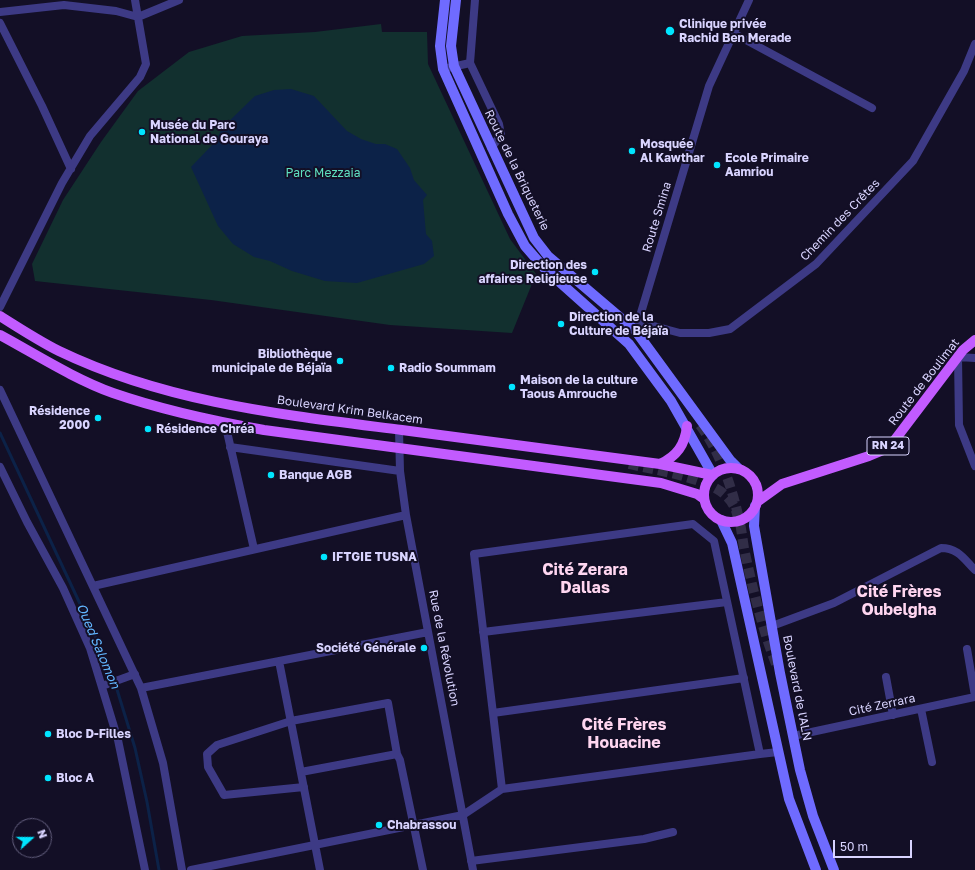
<!DOCTYPE html>
<html>
<head>
<meta charset="utf-8">
<style>
  body { margin:0 }
  #map { position:relative; width:975px; height:870px; overflow:hidden; background:#130f26; font-family:"Golos Text",sans-serif }
  canvas { display:block }
  .north { position:absolute; left:12px; top:818px; width:40px; height:40px; box-sizing:border-box; background:#130f26; border:1px solid #625e7d; border-radius:50%; rotate:69deg; font-size:11px; font-weight:700; line-height:16px; text-align:center; color:#d9d4ff }
  .north::after { content:''; display:block; margin:auto; width:14px; height:18px; background:#00e5ff; clip-path:polygon(50% 0,100% 100%,50% 72%,0 100%) }
  .scale { position:absolute; left:833px; top:840px; width:79px; height:18px; box-sizing:border-box; border:2px solid #d9d4ff; border-top:0; padding-left:5px; font-size:12px; line-height:14px; white-space:nowrap; color:#d9d4ff; -webkit-text-stroke:3px #130f26; paint-order:stroke }
</style>
</head>
<body>
<div id="map">
<canvas width="975" height="870"></canvas>
<div class="north">N</div>
<div class="scale">50 m</div>
</div>
<script>
const ctx = document.querySelector('canvas').getContext('2d');
ctx.lineJoin = 'round';
function fill(path, color) { ctx.fillStyle = color; ctx.fill(path, 'evenodd'); }
function trace(path, color, width, dash) { ctx.strokeStyle = color; ctx.lineWidth = width; ctx.lineCap = dash ? 'butt' : 'round'; ctx.setLineDash(dash || []); ctx.stroke(path); }
function drawText(font, color, halo, rows, align = 'center') {
  ctx.font = font + ' "Golos Text",sans-serif'; ctx.lineWidth = 4; ctx.setLineDash([]); ctx.textBaseline = 'middle'; ctx.strokeStyle = halo; ctx.fillStyle = color; for (const [text, x, y, turn = 0] of rows) {
    ctx.save(); ctx.translate(x, y); ctx.rotate((+turn || 0) * Math.PI / 180); ctx.textAlign = isNaN(turn) ? turn : align; if (halo) ctx.strokeText(text, 0, 0); ctx.fillText(text, 0, 0); ctx.restore();
  }
}
fill(new Path2D(`
  M381 24 382 32H427L428 64 510 239 536 274 512 333 390 325 211 300 35 281 32 264 63 200 101 142 138 91 189 52 242 36 315 32Z`), '#12302f');
fill(new Path2D(`
  M291 89 314 96 347 131 361 139 376 144H385L397 149 410 168 414 180 427 195 423 200 426 234 432 241 434 256 424 264 357 283 325 281 292 271 270 261 254 257 233 244 218 226 191 167 215 142 223 127 255 96 274 90Z`), '#0c2248');
trace(new Path2D(`
  M0 433 111 670 135 748 147 802 159 870`), '#0c2248', 3);
trace(new Path2D(`
  M700 425C719 451 731 484 738 515`), '#312d47', 10, [10, 5]);
trace(new Path2D(`
  M629 464C654 470 704 477 724 494 730 499 735 506 737 514 742 526 742 540 745 553 753 590 762 628 776 664`), '#312d47', 10, [10, 5]);
trace(new Path2D(`
  M475 0 470 63 499 124 501 135 491 148
  M0 12 64 5 116 11 138 17 179 0
  M0 23 42 106 71 169
  M733 33 872 108
  M443 69 470 63
  M0 307 62 183 90 136 140 77 146 64 135 0
  M639 322 680 333H709L730 329 816 264 913 161 964 71 975 44
  M637 326 709 86 749 0
  M975 358 958 357 959 425 975 466
  M0 390 141 688 163 763 182 870
  M225 423 254 549
  M399 430 400 471 406 515 473 870
  M230 447 400 471
  M0 467 27 522 63 588 90 648 118 740 145 870
  M93 586 406 515
  M772 626 834 603 941 548C958 548 964 559 975 570
  M483 632 727 602
  M967 649 975 696
  M279 661 320 870
  M886 677 893 715
  M102 686 135 674
  M141 688 428 632
  M921 709 932 762
  M493 713 744 678
  M793 736 975 697
  M760 754 778 752
  M301 772 397 754
  M304 787 224 795 208 767 207 754 217 745 291 721 388 703 397 754 400 760 423 870
  M471 861 644 839 673 832
  M191 870 463 815 502 789 760 754 714 541 693 524 474 554 502 789`), '#3d3a85', 8);
trace(new Path2D(`
  M445 0 440 46 443 69 508 214 525 246 545 269 629 344 671 401 713 475
  M456 0 451 46 454 66 534 238 548 256 635 330 730 460 739 469
  M755 506 754 526 757 543 780 673 800 770 813 816 834 870
  M721 520 732 543 789 799 816 870`), '#6f6bff', 10);
trace(new Path2D(`
  M0 316C19 328 39 341 59 351 167 403 285 415 402 430 488 442 574 453 660 464L712 475
  M0 335C37 355 74 379 113 393 162 410 213 421 264 430L661 483 697 494 704 499
  M660 464C677 456 685 445 687 426
  M704 495a27 27 0 1 1 54 0a27 27 0 1 1-54 0Z
  M757 502 782 484 869 456 881 451 891 445 963 350 975 340`), '#c25bff', 10);
for (const [x, y, r, color] of [
  [670,31,5,"#00e5ff"],
  [142,132,4,"#00e5ff"],
  [632,151,4,"#00e5ff"],
  [717,165,4,"#00e5ff"],
  [595,272,4,"#00e5ff"],
  [561,324,4,"#00e5ff"],
  [340,361,4,"#00e5ff"],
  [391,368,4,"#00e5ff"],
  [512,387,4,"#00e5ff"],
  [98,418,4,"#00e5ff"],
  [148,429,4,"#00e5ff"],
  [271,475,4,"#00e5ff"],
  [324,557,4,"#00e5ff"],
  [424,648,4,"#00e5ff"],
  [48,734,4,"#00e5ff"],
  [48,778,4,"#00e5ff"],
  [379,825,4,"#00e5ff"]
]) { const dot = new Path2D(); dot.arc(x, y, r, 0, 2 * Math.PI); ctx.fillStyle = color; ctx.fill(dot); trace(dot, '#130f26', 1.5); }
for (const [x, y, w] of [
  [888,446,42]
]) { const box = new Path2D(); box.roundRect(x - w / 2, y - 9, w, 18, 3); ctx.fillStyle = '#130f26'; ctx.fill(box); trace(box, '#d9d4ff', 1); }
drawText('bold 11px', '#d9d4ff', null, [
  ["RN 24",888,446]
]);
drawText('bold 12px', '#d9d4ff', '#130f26', [
  ["Clinique privée",679,24],
  ["Rachid Ben Merade",679,38],
  ["Musée du Parc",150,125],
  ["National de Gouraya",150,139],
  ["Mosquée",640,144],
  ["Al Kawthar",640,158],
  ["Ecole Primaire",725,158],
  ["Aamriou",725,172],
  ["Direction des",587,265,"right"],
  ["affaires Religieuse",587,279,"right"],
  ["Direction de la",569,317],
  ["Culture de Béjaïa",569,331],
  ["Bibliothèque",332,354,"right"],
  ["municipale de Béjaïa",332,368,"right"],
  ["Radio Soummam",399,368],
  ["Maison de la culture",520,380],
  ["Taous Amrouche",520,394],
  ["Résidence",90,411,"right"],
  ["2000",90,425,"right"],
  ["Résidence Chréa",156,429],
  ["Banque AGB",279,475],
  ["IFTGIE TUSNA",332,557],
  ["Société Générale",416,648,"right"],
  ["Bloc D-Filles",56,734],
  ["Bloc A",56,778],
  ["Chabrassou",387,825]
], 'left');
drawText('12px', '#d9d4ff', '#130f26', [
  ["Route de la Briqueterie",517,170,64],
  ["Route Smina",657,217,-73],
  ["Chemin des Crêtes",840,220,-46],
  ["Route de Boulimat",924,382,-52],
  ["Boulevard Krim Belkacem",350,410,8],
  ["Rue de la Révolution",444,648,79],
  ["Boulevard de l'ALN",797,688,79],
  ["Cité Zerrara",882,705,-12]
]);
drawText('12px', '#5fe0c0', '#130f26', [
  ["Parc Mezzaia",323,173]
]);
drawText('italic 13px', '#62b6ff', '#130f26', [
  ["Oued Salomon",98,646,67]
]);
drawText('bold 16px', '#ffd6f0', '#130f26', [
  ["Cité Zerara",585,570],
  ["Dallas",585,588],
  ["Cité Frères",899,592],
  ["Oubelgha",899,610],
  ["Cité Frères",624,725],
  ["Houacine",624,743]
]);
</script>
</body>
</html>
